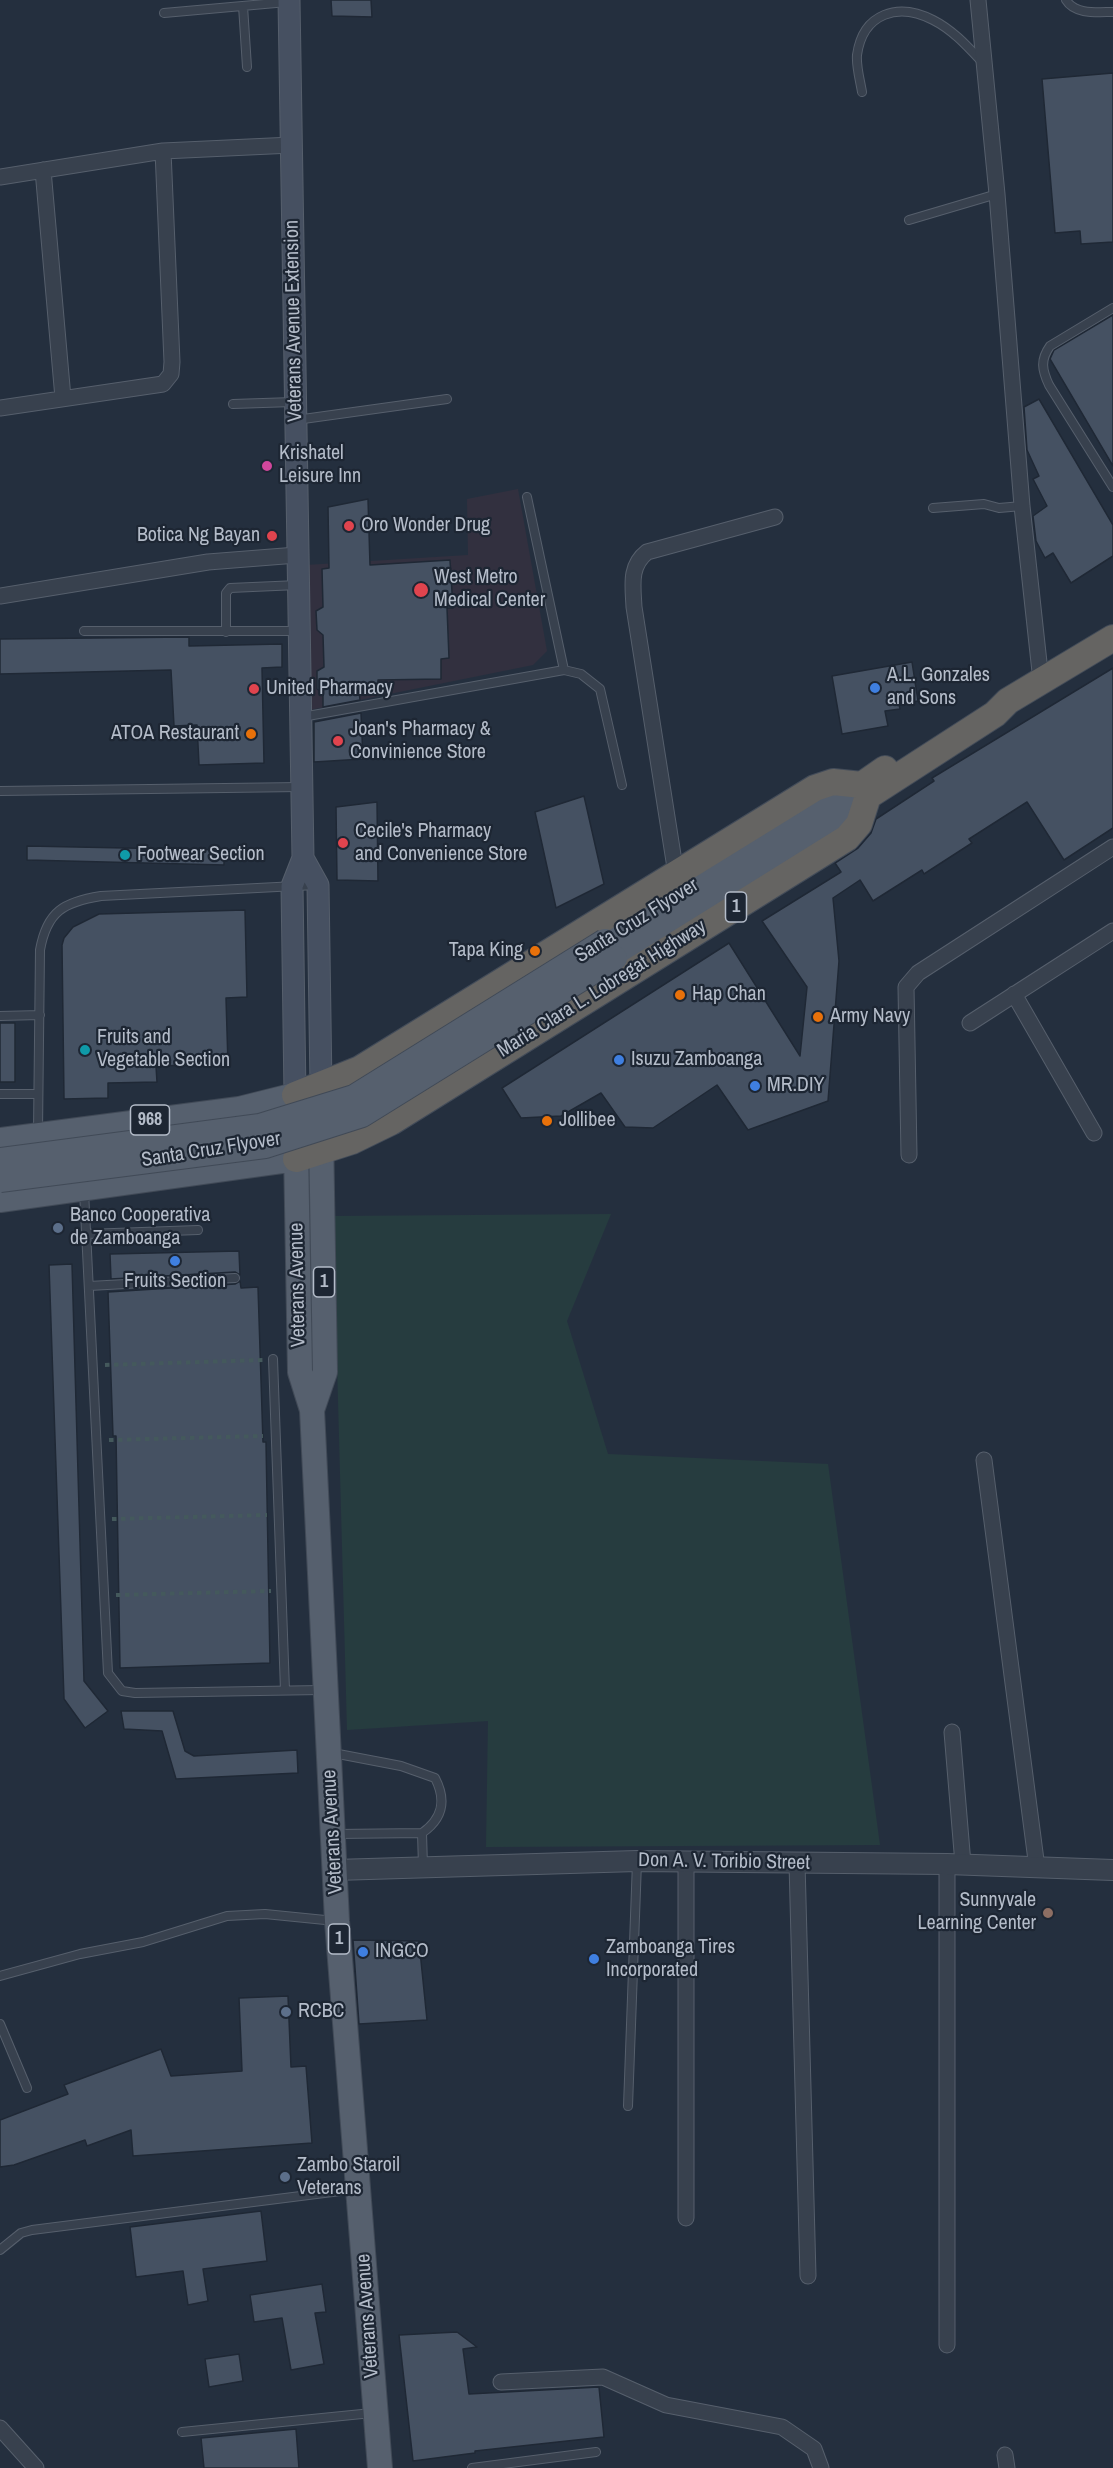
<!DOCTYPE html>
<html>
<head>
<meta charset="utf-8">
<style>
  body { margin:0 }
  canvas { display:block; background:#242f3e }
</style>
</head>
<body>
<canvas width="1113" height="2468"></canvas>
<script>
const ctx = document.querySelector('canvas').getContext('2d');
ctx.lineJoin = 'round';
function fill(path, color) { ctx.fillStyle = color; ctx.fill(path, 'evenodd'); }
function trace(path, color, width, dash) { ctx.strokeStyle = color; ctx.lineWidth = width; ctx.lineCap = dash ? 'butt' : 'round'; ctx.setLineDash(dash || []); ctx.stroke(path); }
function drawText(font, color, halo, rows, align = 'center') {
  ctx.font = font + ' "Archivo Narrow",sans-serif'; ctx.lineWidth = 4.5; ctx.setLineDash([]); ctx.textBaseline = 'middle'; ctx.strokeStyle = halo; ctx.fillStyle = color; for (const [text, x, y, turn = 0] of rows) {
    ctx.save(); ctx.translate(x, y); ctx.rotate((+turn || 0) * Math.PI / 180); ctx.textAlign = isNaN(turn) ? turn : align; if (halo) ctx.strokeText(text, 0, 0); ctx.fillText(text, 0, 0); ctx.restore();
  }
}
fill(new Path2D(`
  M518 489 547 651 533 665 310 710 306 565 468 555 467 499Z`), '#32303f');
fill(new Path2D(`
  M611 1214 567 1321 608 1454 828 1464 880 1845 486 1847 488 1721 347 1730 333 1216Z`), '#263c3f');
const building = new Path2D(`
  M331 0H371L372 17 332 16Z
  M1113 73V242L1081 244 1080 231 1055 233 1042 79Z
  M1113 315V466L1050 359 1054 350Z
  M1039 399 1113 525V556L1071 583 1053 553 1045 558 1036 541 1033 516 1047 506 1033 479 1039 476 1027 450 1024 407Z
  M368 499 370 565 450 560 453 608H447L449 658 441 659V679L378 680V690L359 691 360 700 323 707V693L317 689V671L324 667 323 635 317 630 316 611 323 607 322 569 329 568 328 507Z
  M189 637V646L282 644V667L262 668 264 763 199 765 197 725 174 726 171 670 0 674V639Z
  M912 662 918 701 899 704 900 709 885 711 888 726 842 734 832 676Z
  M1113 668V828L1064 860 1027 802 969 839 972 843 924 874 922 870 873 901 860 880 833 898 839 961 828 1101 748 1130 717 1085 653 1128 625 1127 601 1093 561 1116 521 1118 502 1088 729 943 800 1056 807 987 762 921 841 872 835 863 858 848 871 833 876 819 934 781 932 778Z
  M361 713 363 759 314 762V722Z
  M584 796 604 884 556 908 535 812Z
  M377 802 378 881 337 880 336 807Z
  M27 846 224 850V865L27 860Z
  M245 910 247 997 226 998 228 1064 156 1066 157 1082 108 1083V1098L64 1099 62 945 64 938 73 927 99 914Z
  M0 1023H15V1082H0Z
  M239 1251 240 1275 235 1272 111 1279 110 1254Z
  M72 1264 84 1681 108 1711 85 1728 64 1699 49 1265Z
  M240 1281 241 1288 258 1287 263 1442H266L270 1663 120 1668 116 1436H113L108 1292 235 1284Z
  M121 1711H173L185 1751 194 1756 297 1750 298 1773 176 1779 162 1731 124 1729Z
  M353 1940 419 1941 427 2020 359 2024Z
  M288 1996 291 2067 306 2066 312 2143 133 2156 131 2130 87 2146 85 2140 14 2165 0 2167V2120L68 2094 64 2085 161 2049 171 2076 242 2071 239 1998Z
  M261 2211 267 2261 203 2269 208 2301 188 2305 183 2271 136 2277 130 2227Z
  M322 2284 326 2312 315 2313 324 2364 291 2370 282 2318 254 2322 250 2295Z
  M457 2332 477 2347 463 2349 469 2394 599 2387 604 2437 475 2451V2453L413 2461 399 2335Z
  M239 2354 243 2381 209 2387 205 2359Z
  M296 2429 299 2468H204L201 2438Z`);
fill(building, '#455162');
trace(building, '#1f2835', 1.5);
const service = new Path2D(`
  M1066 0C1075 15 1098 12 1113 12
  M243 6 247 67
  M164 13 287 2
  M862 92C860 80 856 66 857 55 863 13 898 2 933 20 953 30 968 47 983 63
  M909 220 997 194
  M1113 308 1050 346C1040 360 1042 370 1049 385L1113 487
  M233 404 293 402
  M296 420 447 399
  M933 508 984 504 999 508 1022 506
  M84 631H297
  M226 632V593L230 588 298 585
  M564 670 581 674 600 689 622 785
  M302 717 564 670 527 497
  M0 791 300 787
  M0 1016 40 1015
  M0 1094H38
  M38 1131 40 950C47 911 64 902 101 896L316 885
  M84 1191 108 1673 122 1691 135 1693 321 1690
  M86 1234 198 1230
  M89 1286 235 1278
  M273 1359 285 1690
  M333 1753 401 1766 435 1778C447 1801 442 1819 422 1833L423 1866
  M337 1834 422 1833
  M0 1976 80 1954 143 1942 227 1916 265 1914 335 1921
  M0 2024 27 2088
  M628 2106 637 1862
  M0 2250 21 2233 32 2230 356 2189
  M182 2432 372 2413
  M472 2468 596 2452`);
const minor = new Path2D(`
  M978 0 997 194 1022 506 1041 681
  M43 170 63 398
  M0 177 163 151 292 145
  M0 408 163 384 171 374 172 362 163 151
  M0 596 208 562 297 555
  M676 874 634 607C633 586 629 566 647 552L775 517
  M1014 994 1094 1133
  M970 1023 1113 931
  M909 1155 906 987 918 973 1113 847
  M984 1460 1037 1868
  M952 1732 963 1864
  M686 1862V2218
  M797 1863 808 2276
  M947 1864V2345
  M501 2382 603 2377 666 2405 782 2427 814 2449 821 2468
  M0 2428 36 2468
  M1005 2455 1007 2468`);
const tertiary = new Path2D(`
  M335 1870 637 1861 947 1864 1113 1870`);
const secondary = new Path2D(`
  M289 0 303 858 292 886 295 1095
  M303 858 318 885 321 1087`);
const primary = new Path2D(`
  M605 941 862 785
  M615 958 836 820 868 796
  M0 1140 239 1109 295 1095 300 1372 312 1410 337 1921 380 2468
  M0 1200 296 1159
  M312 1410 325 1372 321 1132`);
const trunk = new Path2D(`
  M295 1095 360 1069 815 788 833 782 862 785 885 769
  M296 1159 352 1141 391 1122 847 838 859 824 868 796 995 714 1008 701 1113 638`);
trace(service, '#565f6c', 10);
trace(minor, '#565f6c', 17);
trace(tertiary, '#565f6c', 22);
trace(secondary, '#565f6c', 23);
trace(primary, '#414a57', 26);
trace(trunk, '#434c59', 28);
trace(new Path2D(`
  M105 1365 263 1360
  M109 1440 263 1436
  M112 1519 267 1515
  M116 1595 271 1591`), '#44595c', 4, [4.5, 4.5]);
trace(service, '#38414e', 8);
trace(minor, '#38414e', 15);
trace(tertiary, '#38414e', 20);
trace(secondary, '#465061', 21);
trace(primary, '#56606e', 24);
trace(trunk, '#656462', 26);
const primaryBridge = new Path2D(`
  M0 1160 260 1126 354 1097 605 941
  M0 1180 265 1146 362 1115 615 958`);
trace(primaryBridge, '#414a57', 26, []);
trace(primaryBridge, '#56606e', 24);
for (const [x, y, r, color] of [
  [267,466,6,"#d1479c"],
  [349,526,6,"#e0444e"],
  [272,536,6,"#e0444e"],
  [421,590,8,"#e0444e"],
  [875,688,6,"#3f7fe0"],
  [254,689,6,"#e0444e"],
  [251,734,6,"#e8710a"],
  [338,741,6,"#e0444e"],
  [343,843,6,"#e0444e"],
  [125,855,6,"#0f9aa8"],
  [535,951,6,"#e8710a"],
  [680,995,6,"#e8710a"],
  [818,1017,6,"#e8710a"],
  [85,1050,6,"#0f9aa8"],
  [619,1060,6,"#3f7fe0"],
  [755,1086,6,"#3f7fe0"],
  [547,1121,6,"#e8710a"],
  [58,1228,6,"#5c6f8a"],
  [175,1261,6,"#3f7fe0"],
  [1048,1913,6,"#8d6e63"],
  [363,1952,6,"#3f7fe0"],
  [594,1959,6,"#3f7fe0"],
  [286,2012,6,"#5c6f8a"],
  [285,2177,6,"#5c6f8a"]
]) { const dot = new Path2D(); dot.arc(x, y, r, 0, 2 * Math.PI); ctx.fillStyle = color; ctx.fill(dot); trace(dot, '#1d2633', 2); }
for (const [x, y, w] of [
  [736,907,21],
  [150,1120,39],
  [324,1282,21],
  [339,1939,21]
]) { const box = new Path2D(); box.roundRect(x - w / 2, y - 15, w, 30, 4.5); ctx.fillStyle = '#1d2633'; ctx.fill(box); trace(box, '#b4bcc9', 1.5); }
drawText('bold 18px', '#b4bcc9', null, [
  ["1",736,907],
  ["968",150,1120],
  ["1",324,1282],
  ["1",339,1939]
]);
drawText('20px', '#b4bcc9', '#1d2633', [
  ["Veterans Avenue Extension",294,321,-91],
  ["Santa Cruz Flyover",637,921,-32],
  ["Maria Clara L. Lobregat Highway",602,989,-32],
  ["Santa Cruz Flyover",211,1150,-9],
  ["Veterans Avenue",298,1285,-91],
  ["Veterans Avenue",333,1832,-93],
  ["Don A. V. Toribio Street",724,1862,1],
  ["Veterans Avenue",368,2316,-94]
]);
drawText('20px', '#b4bcc9', '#1d2633', [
  ["Krishatel",279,454],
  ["Leisure Inn",279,477],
  ["Oro Wonder Drug",361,526],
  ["Botica Ng Bayan",260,536,"right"],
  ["West Metro",434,578],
  ["Medical Center",434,601],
  ["A.L. Gonzales",887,676],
  ["and Sons",887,699],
  ["United Pharmacy",266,689],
  ["Joan's Pharmacy &",350,730],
  ["Convinience Store",350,753],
  ["ATOA Restaurant",239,734,"right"],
  ["Cecile's Pharmacy",355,832],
  ["and Convenience Store",355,855],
  ["Footwear Section",137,855],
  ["Tapa King",523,951,"right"],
  ["Hap Chan",692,995],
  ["Army Navy",830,1017],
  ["Fruits and",97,1038],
  ["Vegetable Section",97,1061],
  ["Isuzu Zamboanga",631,1060],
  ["MR.DIY",767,1086],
  ["Jollibee",559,1121],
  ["Banco Cooperativa",70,1216],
  ["de Zamboanga",70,1239],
  ["Fruits Section",175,1282,"center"],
  ["Sunnyvale",1036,1901,"right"],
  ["Learning Center",1036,1924,"right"],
  ["Zamboanga Tires",606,1948],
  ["Incorporated",606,1971],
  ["INGCO",375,1952],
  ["RCBC",298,2012],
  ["Zambo Staroil",297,2166],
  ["Veterans",297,2189]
], 'left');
</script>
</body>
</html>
